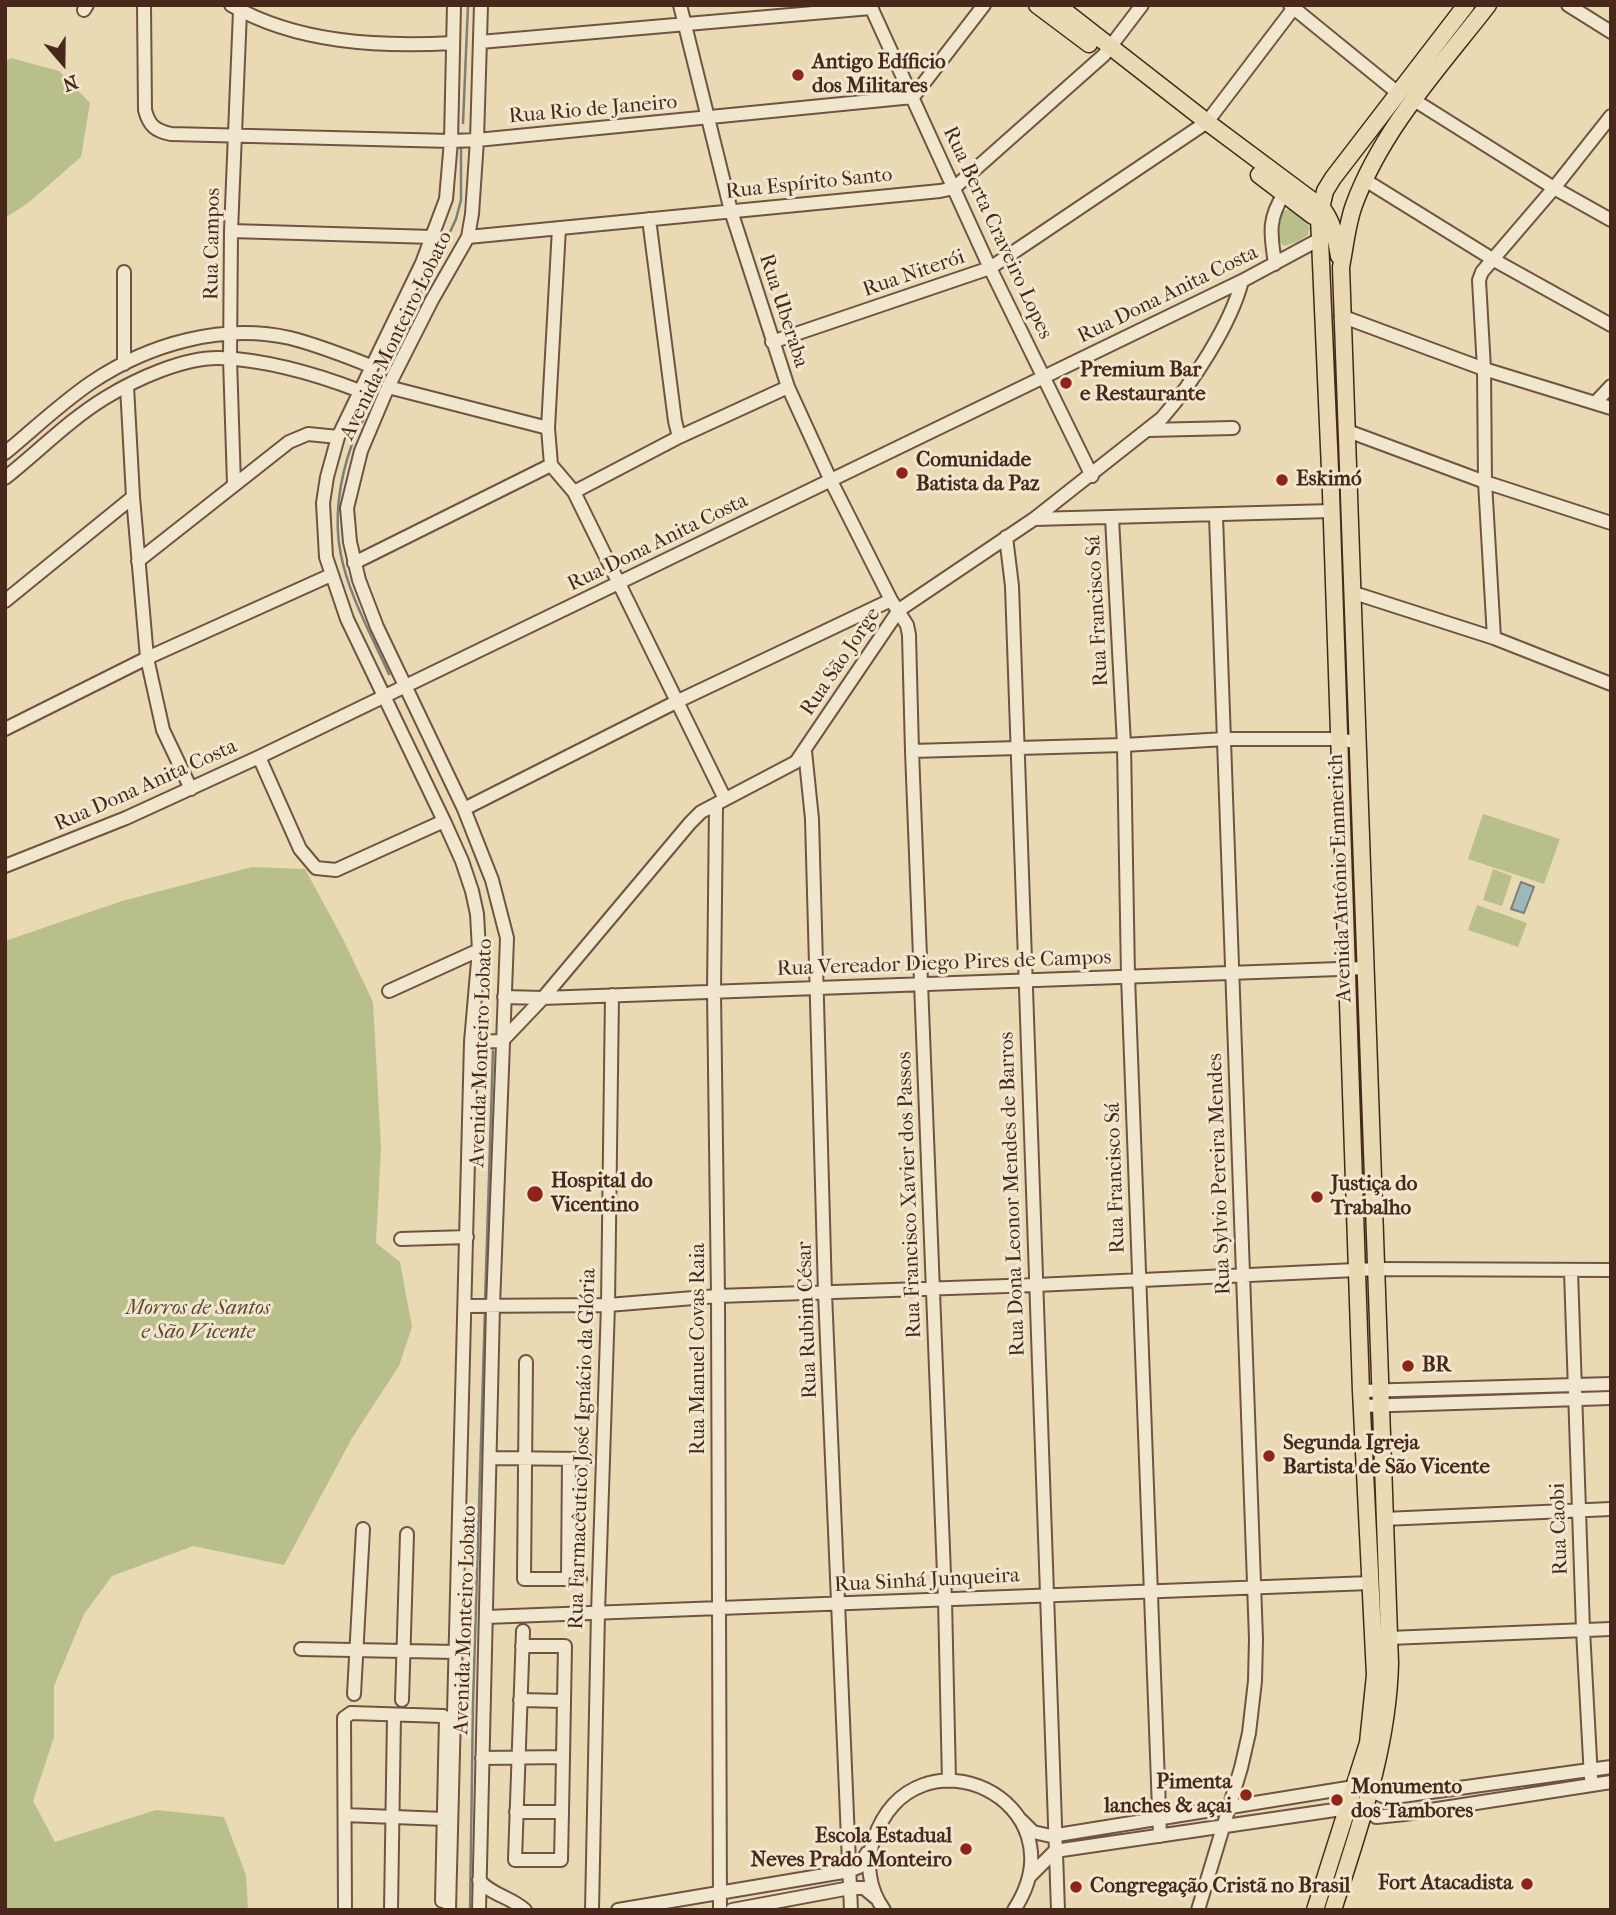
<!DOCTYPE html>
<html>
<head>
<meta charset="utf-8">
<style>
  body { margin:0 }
  #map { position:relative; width:1616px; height:1915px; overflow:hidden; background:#e9dab4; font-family:"IM FELL French Canon",serif }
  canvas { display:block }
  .frame { position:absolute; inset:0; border:7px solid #47281b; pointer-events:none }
  .north { position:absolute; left:28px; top:28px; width:70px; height:70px; -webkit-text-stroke:5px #f1e7ce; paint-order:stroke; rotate:160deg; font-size:19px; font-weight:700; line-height:28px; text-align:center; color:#47281b }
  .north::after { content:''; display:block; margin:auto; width:24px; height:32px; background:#47281b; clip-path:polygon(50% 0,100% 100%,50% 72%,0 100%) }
</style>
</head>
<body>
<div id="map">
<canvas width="1616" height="1915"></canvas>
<div class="frame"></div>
<div class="north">N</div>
</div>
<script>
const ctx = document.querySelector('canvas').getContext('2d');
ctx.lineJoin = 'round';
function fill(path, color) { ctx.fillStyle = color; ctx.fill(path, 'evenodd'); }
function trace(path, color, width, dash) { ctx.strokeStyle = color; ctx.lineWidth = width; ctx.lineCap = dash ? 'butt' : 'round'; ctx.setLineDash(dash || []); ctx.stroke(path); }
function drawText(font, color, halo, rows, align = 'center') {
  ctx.font = font + ' "IM FELL French Canon",serif'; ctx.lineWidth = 6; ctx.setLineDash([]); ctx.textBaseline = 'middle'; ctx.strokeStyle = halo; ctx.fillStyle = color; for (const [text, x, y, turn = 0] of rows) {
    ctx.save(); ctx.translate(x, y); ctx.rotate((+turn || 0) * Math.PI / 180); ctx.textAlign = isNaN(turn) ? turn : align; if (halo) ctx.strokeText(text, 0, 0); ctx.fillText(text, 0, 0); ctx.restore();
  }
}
fill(new Path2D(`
  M11 58 59 71 90 103 81 157 28 203 5 218V61Z
  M1289 209 1302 217 1310 228 1308 235 1297 242 1284 246 1278 241 1279 213Z
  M1483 814 1560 839 1544 884 1468 859Z
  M252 867 305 869 343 939 373 1002 381 1148 376 1243 400 1262 412 1327 399 1366 352 1438 284 1565 193 1546 112 1576 84 1614 54 1686V1737L33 1801 55 1842 156 1810 224 1817 246 1875 248 1910H5V941L122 901Z
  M1493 869 1512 876 1502 906 1483 900Z
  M1477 905 1527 923 1518 947 1468 930Z`), '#b9bf8b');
const water = new Path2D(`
  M1521 882 1534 887 1524 913 1511 909Z`);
fill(water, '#9db8b8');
trace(water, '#7b7e79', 2);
trace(new Path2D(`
  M463 123 468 5
  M389 674C349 588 318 541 352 444L456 219 461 200V147
  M485 1303 493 1051
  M470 1910 473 1704 485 1309`), '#7b7e79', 2.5);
const minor = new Path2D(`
  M144 5 145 110C149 126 156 131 171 134L451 141 477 140 913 97 984 5
  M231 5C297 43 378 47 453 43
  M680 5 731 211 788 387 831 481 891 600 907 625 909 635 912 751 945 1600 949 1781
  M870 5 990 268 1092 476
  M1290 5 1398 93
  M1568 5 1611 32
  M84 10 87 5
  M480 42 871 8
  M1414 100 1554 188 1611 220
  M1365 180 1494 260 1611 325
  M649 219 675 421 679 437
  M559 228 548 428 551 465 574 492 725 799
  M231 231 433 237
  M468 237 940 191 954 188 1104 55 1142 5
  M1275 264C1271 235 1267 220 1284 194
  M124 272V364
  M1341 316 1484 369 1611 408
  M772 342 990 268 1207 122 1296 5
  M127 386 133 497 147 658 163 730 191 789
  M388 387 548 428
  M1595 403 1611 386
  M1148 430 1233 428
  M1345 430 1485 482 1611 523
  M5 453C34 429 61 403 92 382 149 344 222 323 290 338 318 345 345 356 371 366
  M5 478C38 452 69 420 105 398 136 379 184 357 220 358 268 360 316 374 360 391
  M234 484 230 359 231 231 240 11 242 5
  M574 492 679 437 788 387
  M1112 518 1124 745 1128 976 1160 1836
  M1034 519 1332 511
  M1006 537 1012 586 1058 1910
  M138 561 289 442 308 434 338 437
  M354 563 551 465
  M1351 592 1494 638 1611 684
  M5 601 133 497
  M1494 638 1485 482 1484 369 1479 280 1482 272 1554 188 1611 116
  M5 729 147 658 331 575
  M805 751 812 819 825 1293 851 1910
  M912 751 1124 745 1225 739H1340L1358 743
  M259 757 300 849 316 868 336 870 444 821
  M716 805 714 992 718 1296 720 1910
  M464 809 676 702 891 600
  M5 866 126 818 259 757 1242 281 1320 239
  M389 991 479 950
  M504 997 543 998 1366 968
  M471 1042 502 1041 543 998 690 823 701 812 796 762 899 610 1034 519 1162 418C1192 384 1231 324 1242 281
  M401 1239 467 1237
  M1571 1271 1583 1630 1591 1778
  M465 1306 608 1305 718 1296 1036 1285 1377 1269 1611 1270
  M526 1362 524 1579H580
  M1361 1391 1611 1384
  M1362 1406 1611 1398
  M490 1458 585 1459
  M1384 1519 1611 1509
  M568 1579 569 1459
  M486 1617 1370 1583
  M523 1631 515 1860H561L562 1812
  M1389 1638 1611 1629
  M301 1649 456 1652
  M354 1694 363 1529
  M402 1700 407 1534
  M520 1700 564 1701
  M482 1758 563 1757
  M516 1812H562L565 1646H522
  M345 1815 444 1819
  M1021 1820 1033 1832 1051 1836 1360 1786 1387 1798 1611 1767
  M1030 1876 1055 1851 1355 1807 1372 1813 1376 1817 1405 1814 1611 1782
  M479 1880C491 1895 511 1897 525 1910
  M345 1910 344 1718 351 1713 443 1716 446 1718 442 1901
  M391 1910 394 1715
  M449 1910 471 1042 479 950 477 914 472 891 462 861 444 821 347 619 326 557 323 503 327 477 338 437 422 263 446 199 451 141 454 5
  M479 1910 493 1306 507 938 492 880 464 809 377 627 359 580 350 542 347 508 361 451 388 387 432 300 468 237 472 214 477 140 481 5
  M592 1910 598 1613 608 1305 612 995
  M618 1910 849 1871 859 1867 867 1853
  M732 1910 850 1888H864L876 1898
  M884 1910C869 1889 865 1863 874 1839 915 1721 1085 1801 1014 1910
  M1198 1910 1241 1768 1249 1733 1255 1681 1256 1639 1216 516`);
const major = new Path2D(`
  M1037 5 1089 44
  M1057 5 1207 122 1321 207C1333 221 1336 239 1339 256
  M1259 175 1313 216 1319 217
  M1315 1910 1368 1743 1375 1675 1361 1391 1331 493 1319 217 1325 191 1333 178 1466 5
  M1333 1910C1359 1828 1388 1749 1390 1663L1341 267C1345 247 1347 224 1354 205 1382 129 1439 68 1488 5`);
trace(minor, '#705441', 16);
trace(major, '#47281b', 19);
trace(minor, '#f1e7ce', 12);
trace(major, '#e9dab4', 16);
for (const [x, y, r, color] of [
  [798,75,7,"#8f2418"],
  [1066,383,7,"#8f2418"],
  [902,473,7,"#8f2418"],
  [1282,480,7,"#8f2418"],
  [535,1194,9,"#8f2418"],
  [1317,1197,7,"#8f2418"],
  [1408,1366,7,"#8f2418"],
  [1269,1456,7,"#8f2418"],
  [1246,1795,7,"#8f2418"],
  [1337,1800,7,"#8f2418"],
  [966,1849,7,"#8f2418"],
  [1527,1884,7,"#8f2418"],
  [1076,1887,7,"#8f2418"]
]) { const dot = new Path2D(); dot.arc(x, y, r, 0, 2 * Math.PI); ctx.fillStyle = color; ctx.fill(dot); trace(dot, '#f1e7ce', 2.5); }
drawText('bold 21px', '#47281b', '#f1e7ce', [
  ["Antigo Edíficio",812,63],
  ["dos Militares",812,87],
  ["Premium Bar",1080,371],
  ["e Restaurante",1080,395],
  ["Comunidade",916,461],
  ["Batista da Paz",916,485],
  ["Eskimó",1296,480],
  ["Hospital do",551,1182],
  ["Vicentino",551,1206],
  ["Justiça do",1331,1185],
  ["Trabalho",1331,1209],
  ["BR",1422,1366],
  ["Segunda Igreja",1283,1444],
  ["Bartista de São Vicente",1283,1468],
  ["Pimenta",1232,1783,"right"],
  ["lanches & açai",1232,1807,"right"],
  ["Monumento",1351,1788],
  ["dos Tambores",1351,1812],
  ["Escola Estadual",952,1837,"right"],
  ["Neves Prado Monteiro",952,1861,"right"],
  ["Fort Atacadista",1513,1884,"right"],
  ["Congregação Cristã no Brasil",1090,1887]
], 'left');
drawText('21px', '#47281b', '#f1e7ce', [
  ["Rua Rio de Janeiro",593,110,-5],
  ["Rua Espírito Santo",809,184,-6],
  ["Rua Berta Craveiro Lopes",997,233,65],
  ["Rua Campos",213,244,-89],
  ["Rua Niterói",914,274,-19],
  ["Rua Dona Anita Costa",1168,295,-26],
  ["Rua Uberaba",783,311,72],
  ["Avenida Monteiro Lobato",397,336,-64],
  ["Rua Dona Anita Costa",658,543,-26],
  ["Rua Francisco Sá",1098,611,-93],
  ["Rua São Jorge",841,662,-56],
  ["Rua Dona Anita Costa",146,786,-24],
  ["Avenida Antônio Emmerich",1341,878,-92],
  ["Rua Vereador Diego Pires de Campos",944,964,-2],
  ["Avenida Monteiro Lobato",482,1053,-88],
  ["Rua Sylvio Pereira Mendes",1220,1174,-92],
  ["Rua Francisco Sá",1116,1178,-92],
  ["Rua Dona Leonor Mendes de Barros",1013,1194,-92],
  ["Rua Francisco Xavier dos Passos",910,1195,-92],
  ["Rua Rubim César",808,1320,-92],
  ["Rua Manuel Covas Raia",699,1349,-90],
  ["Rua Farmacêutico José Ignácio da Glória",583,1449,-88],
  ["Rua Caobi",1560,1529,-92],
  ["Rua Sinhá Junqueira",927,1581,-3],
  ["Avenida Monteiro Lobato",466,1620,-88]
]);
drawText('italic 21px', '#5e4631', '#f1e7ce', [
  ["Morros de Santos",198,1309],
  ["e São Vicente",198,1333]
]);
</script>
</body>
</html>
